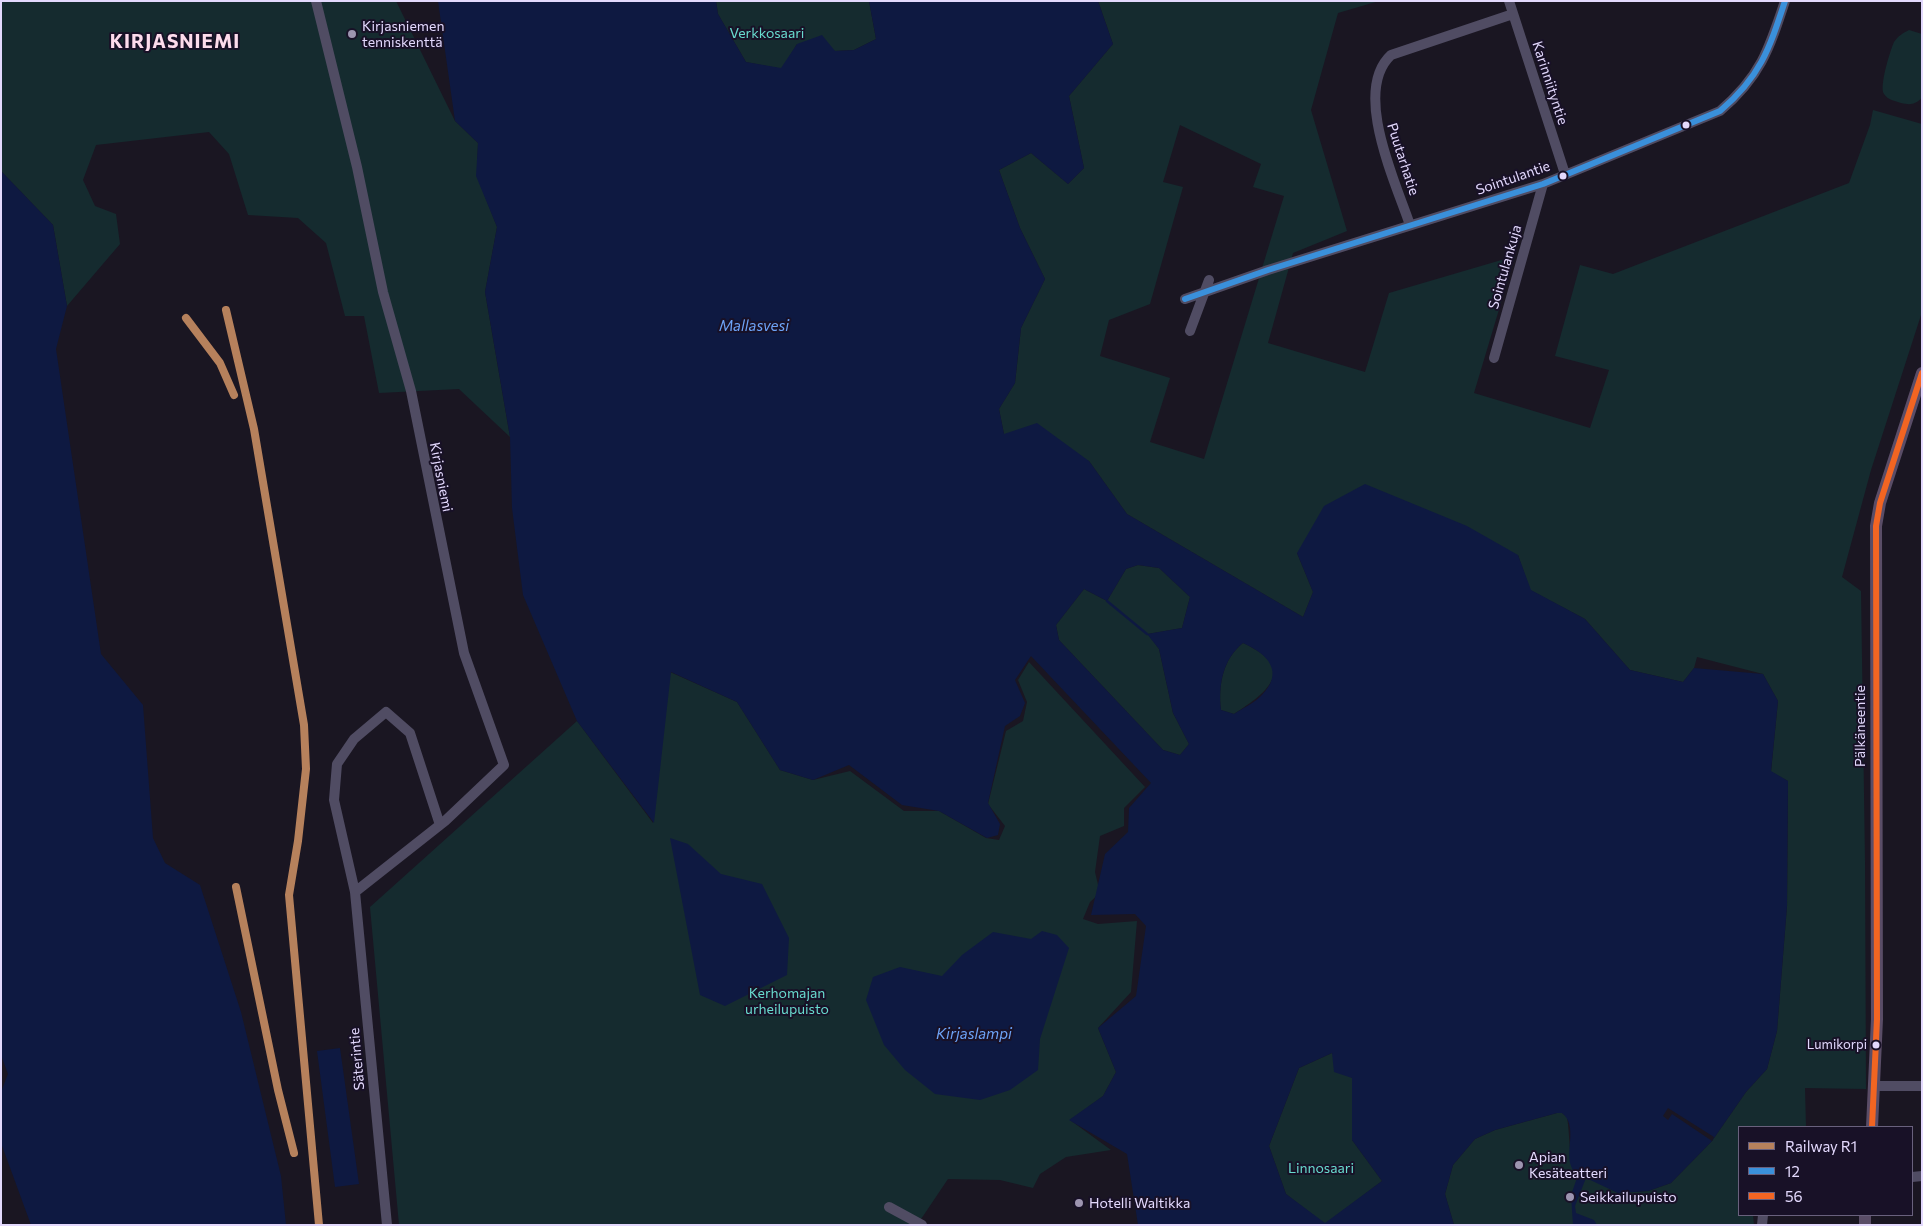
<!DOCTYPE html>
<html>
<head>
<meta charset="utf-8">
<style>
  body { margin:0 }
  #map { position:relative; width:1923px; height:1226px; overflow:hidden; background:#1a1622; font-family:Commissioner,sans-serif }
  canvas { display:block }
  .frame { position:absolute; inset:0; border:2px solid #e3d9fd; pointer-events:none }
  .legend { position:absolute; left:1738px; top:1126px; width:175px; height:90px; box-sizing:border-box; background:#181127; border:1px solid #69617d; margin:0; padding:6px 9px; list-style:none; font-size:15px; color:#e3d9fd }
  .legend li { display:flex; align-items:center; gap:10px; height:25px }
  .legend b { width:25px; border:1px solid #69617d }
</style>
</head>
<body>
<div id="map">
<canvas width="1923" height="1226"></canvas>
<div class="frame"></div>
<ul class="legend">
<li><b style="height:6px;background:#b6815c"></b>Railway R1</li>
<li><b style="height:6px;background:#3a90db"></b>12</li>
<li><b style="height:6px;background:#f26522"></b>56</li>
</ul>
</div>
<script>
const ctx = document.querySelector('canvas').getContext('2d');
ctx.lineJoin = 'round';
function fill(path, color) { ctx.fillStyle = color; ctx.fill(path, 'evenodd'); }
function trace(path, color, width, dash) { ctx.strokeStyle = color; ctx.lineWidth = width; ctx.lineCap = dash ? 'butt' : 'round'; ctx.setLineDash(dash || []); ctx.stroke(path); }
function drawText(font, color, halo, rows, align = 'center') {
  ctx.font = font + ' Commissioner,sans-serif'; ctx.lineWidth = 4; ctx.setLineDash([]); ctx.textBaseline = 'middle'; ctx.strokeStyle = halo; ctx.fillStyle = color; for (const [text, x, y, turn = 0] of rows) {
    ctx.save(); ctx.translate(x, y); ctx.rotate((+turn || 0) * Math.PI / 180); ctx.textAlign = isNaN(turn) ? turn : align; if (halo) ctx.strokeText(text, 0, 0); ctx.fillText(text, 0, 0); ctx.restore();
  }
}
fill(new Path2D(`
  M1 1H396L455 121 478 143 477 176 497 227 485 292 510 437 459 389 379 393 364 316H345L326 243 298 218 248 215 229 154 209 132 96 145 83 180 95 206 116 214 120 244 67 306 53 225 1 171Z
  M716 1H869L876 39 854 50 835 51 797 44 782 69 746 62 718 14Z
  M1098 1H1379L1338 13 1311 110 1347 231 1293 253 1268 343 1365 372 1389 293 1515 256 1474 393 1590 428 1609 370 1555 356 1580 265 1613 274 1849 183 1870 125 1873 110 1922 124V312L1871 470 1842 577 1861 591 1865 861 1866 1089 1805 1088 1806 1127H1739V1215H1753L1754 1225H1454L1445 1194 1453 1165 1475 1139 1495 1130 1557 1113H1562L1567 1117C1570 1136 1569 1156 1574 1173L1598 1182 1618 1193 1648 1191 1671 1183 1712 1141 1746 1092 1767 1069 1777 1031 1787 906 1788 781 1771 772 1778 701 1763 674 1697 657 1694 668 1683 682 1630 670 1585 619 1530 590 1518 555 1297 553 1313 592 1303 617 1127 514 1089 461 1004 434 999 409 1015 383 1021 328 1045 279 1020 228 999 170 1031 153 1068 184 1084 168 1069 96 1113 44ZM1180 125 1261 164 1253 187 1284 196 1204 459 1150 442 1170 378 1100 356 1109 320 1150 304 1183 187 1163 182Z
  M1909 30 1922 34V98C1914 105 1910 105 1901 103 1895 101 1888 100 1884 94 1879 87 1890 51 1894 42 1898 36 1903 33 1909 30Z
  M1138 565 1159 568 1190 597 1182 628 1148 634 1159 649 1173 713 1189 744 1180 755 1163 750 1059 640 1056 625 1084 589 1107 601 1126 569Z
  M1243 643C1297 668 1270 691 1234 714L1221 710C1218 685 1223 659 1243 643Z
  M1029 662 1145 787 1124 808V826L1100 836 1095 872 1100 893 1090 902 1083 919 1098 924 1137 921 1131 992 1098 1028 1116 1072 1103 1096 1070 1120 1111 1150 1066 1157 1040 1174 1033 1188 1000 1180 948 1179 917 1225H399L370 907 577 721 653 823 670 672 737 702 780 770 813 780 850 771 904 811H939L986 838 999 840 1005 826 988 804 1006 731 1023 721 1027 702 1018 680Z
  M1332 1053 1352 1078V1140L1382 1181 1325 1224 1286 1194 1269 1146 1299 1068Z`), '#152b2f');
fill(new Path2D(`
  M438 1H716L718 14 746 62 781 68 797 44 822 35 835 51 854 50 876 39 869 1H1098L1113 44 1069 96 1084 168 1068 184 1031 153 999 170 1020 228 1045 279 1021 328 1015 383 999 409 1004 434 1037 423 1089 461 1127 514 1303 617 1313 592 1297 553 1324 506 1365 484 1467 526 1518 555 1531 590 1585 619 1630 670 1683 682 1694 668 1763 674 1778 701 1771 771 1788 781 1787 906 1777 1031 1767 1069 1746 1092 1712 1141 1671 1183 1648 1191 1618 1193 1586 1178 1575 1206 1576 1213 1594 1220 1597 1225H1573L1571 1195 1578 1175 1574 1173C1574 1171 1572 1169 1571 1166 1565 1150 1578 1126 1562 1113H1557L1495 1130 1475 1139 1453 1165 1445 1194 1454 1225H1138L1127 1154 1069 1120 1103 1096 1116 1072 1098 1028 1136 996 1146 926 1135 914 1091 915 1105 854 1128 832 1129 808 1151 783 1031 656 1015 680 1025 703 1020 716 1005 726 988 803 1000 824 998 835 987 838 939 811 902 805 849 765 813 780 780 770 737 702 671 672 654 823 577 721 523 595 512 508 510 437 485 292 497 227 476 176 478 143 455 121ZM1138 565 1159 568 1190 597 1182 628 1147 634 1159 649 1173 713 1189 744 1180 755 1163 750 1059 640 1056 625 1084 589 1107 601 1126 569ZM1243 643C1268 654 1285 672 1261 696 1254 703 1243 708 1234 714L1221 710C1218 685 1223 659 1243 643ZM1332 1053 1334 1072 1352 1078V1140L1382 1181 1325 1223 1286 1194 1269 1146 1299 1068Z
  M1 171 53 225 67 306 56 349 101 654 143 705 153 838 165 863 200 885 241 1012 281 1176 286 1225H31L1 1143V1092L8 1074 1 1055Z
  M670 838 688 844 721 874 762 884 789 938 787 975 725 1006 700 995Z
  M1042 931 1057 935 1069 948 1040 1039 1038 1070 1010 1090 980 1100 935 1094 905 1070 884 1045 866 1000 873 977 900 967 942 976 962 955 993 932 1031 939Z
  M340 1048 359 1184 335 1187 317 1051Z`), '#0e1941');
fill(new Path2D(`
  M1668 1108 1714 1137 1712 1141 1672 1114 1668 1120 1663 1116Z`), '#1a1622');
trace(new Path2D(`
  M1107 601 1147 634`), '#0e1941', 2.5);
trace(new Path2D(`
  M316 1 357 167 383 292 411 391 464 653 504 765 445 821 355 892
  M1509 1 1565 174
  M1410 225C1396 183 1352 91 1391 55L1513 14
  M1185 299 1268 270 1543 184 1720 111C1760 77 1769 50 1785 1
  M1190 331 1209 280
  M1494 358 1543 184
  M1875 1086H1922
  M1912 1177 1922 1176
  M889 1207 922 1225
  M387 1225 355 892 334 800 337 764 354 739 386 712 410 733 440 825
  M1762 1225 1763 1215`), '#504c63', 10);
trace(new Path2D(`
  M1872 1127 1877 1019 1876 526 1880 503 1922 373
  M1865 1225V1215`), '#5a4d67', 12);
trace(new Path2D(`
  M1185 299 1268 270 1543 184 1720 111C1760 77 1769 50 1785 1`), '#3a90db', 6);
trace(new Path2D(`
  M1872 1127 1877 1019 1876 526 1880 503 1922 373`), '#f26522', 6);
trace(new Path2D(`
  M226 310 254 429 304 725 306 769 298 841 289 895 319 1225
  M186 318 220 363 234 395
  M236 887 278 1090 294 1153`), '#b6815c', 8);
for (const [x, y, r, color] of [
  [352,34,5,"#9d95b0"],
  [1686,125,4.5,"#e3d9fd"],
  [1563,176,4.5,"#e3d9fd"],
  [1876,1045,4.5,"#e3d9fd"],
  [1519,1165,5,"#9d95b0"],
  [1570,1197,5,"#9d95b0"],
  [1079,1203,5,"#9d95b0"]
]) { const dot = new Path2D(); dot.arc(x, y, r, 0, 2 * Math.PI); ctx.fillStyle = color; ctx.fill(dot); trace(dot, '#181127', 2); }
drawText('13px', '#e3d9fd', '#181127', [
  ["Lumikorpi",1867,1045]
], 'right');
drawText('14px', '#e3d9fd', '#181127', [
  ["Kirjasniemen",362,26],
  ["tenniskenttä",362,42],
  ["Apian",1529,1157],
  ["Kesäteatteri",1529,1173],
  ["Seikkailupuisto",1580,1197],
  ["Hotelli Waltikka",1089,1203]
], 'left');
drawText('14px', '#68dace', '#181127', [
  ["Verkkosaari",767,33],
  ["Kerhomajan",787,993],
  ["urheilupuisto",787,1009],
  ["Linnosaari",1321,1168]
]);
drawText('14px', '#e3d9fd', '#181127', [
  ["Karinniityntie",1550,83,72],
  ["Puutarhatie",1403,159,72],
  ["Sointulantie",1513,178,-19],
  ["Sointulankuja",1505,267,-74],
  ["Kirjasniemi",441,477,79],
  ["Pälkäneentie",1860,726,-90],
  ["Säterintie",357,1059,-95]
]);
drawText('italic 15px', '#6da3f7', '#181127', [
  ["Mallasvesi",754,326],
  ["Kirjaslampi",974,1034]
]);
ctx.letterSpacing = '1px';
drawText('bold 19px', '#fddbec', '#181127', [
  ["KIRJASNIEMI",175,42]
]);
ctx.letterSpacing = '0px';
</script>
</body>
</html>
